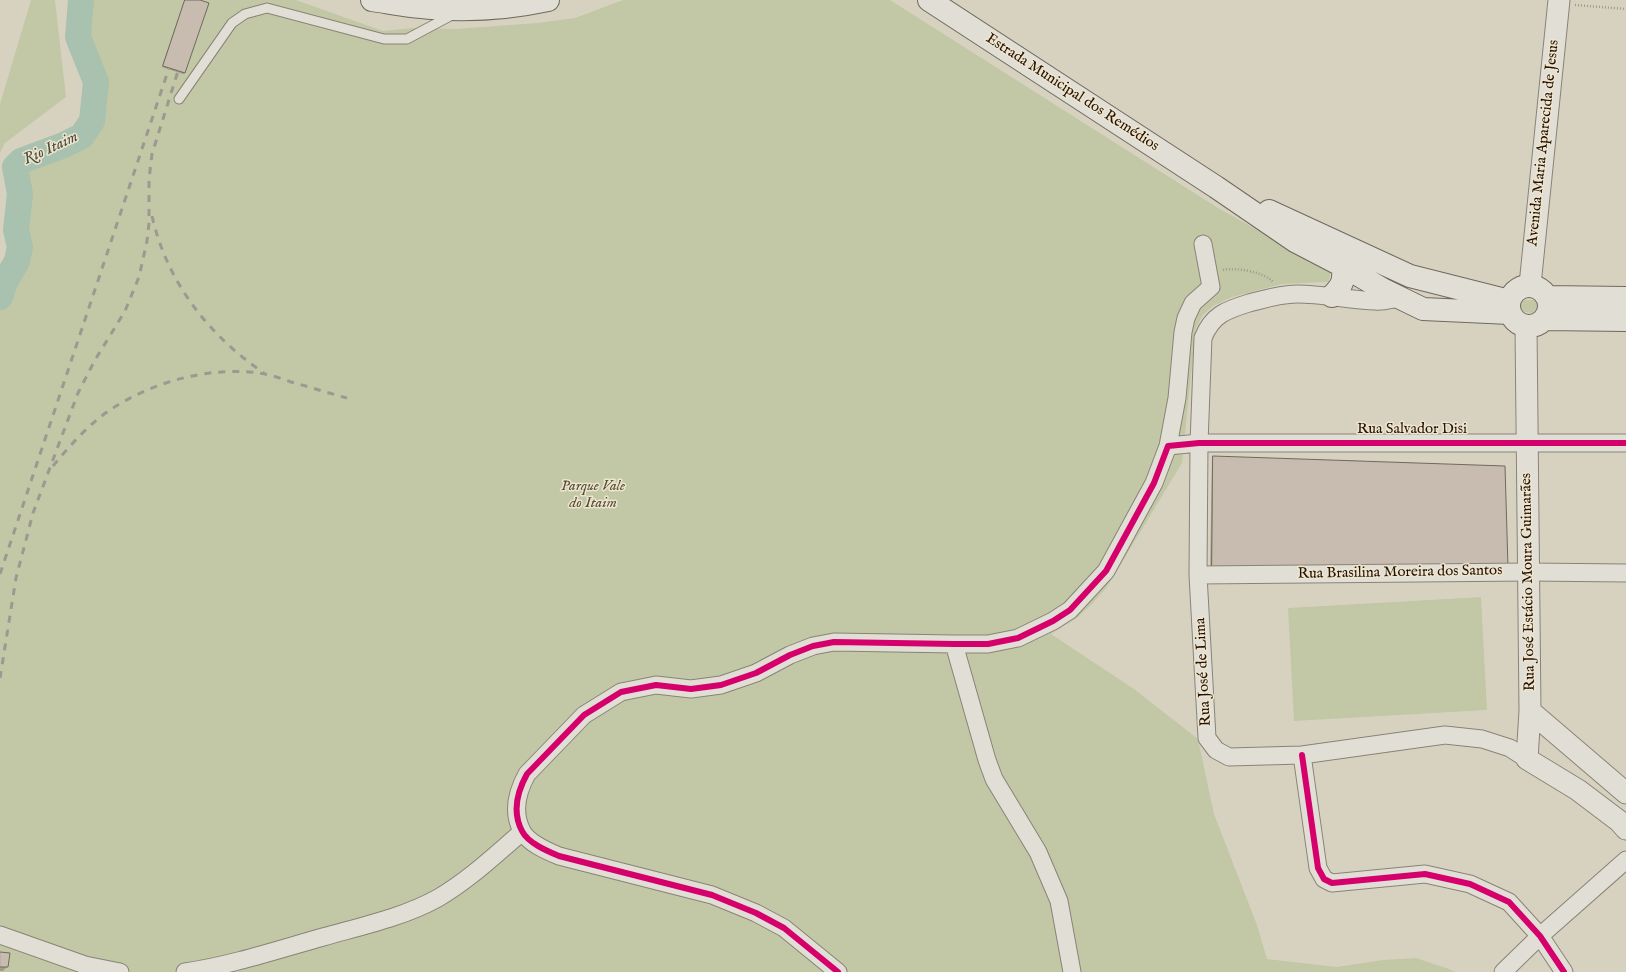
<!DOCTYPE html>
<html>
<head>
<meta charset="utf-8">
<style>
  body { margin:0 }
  canvas { display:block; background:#d7d2c0 }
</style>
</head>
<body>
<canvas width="1626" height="972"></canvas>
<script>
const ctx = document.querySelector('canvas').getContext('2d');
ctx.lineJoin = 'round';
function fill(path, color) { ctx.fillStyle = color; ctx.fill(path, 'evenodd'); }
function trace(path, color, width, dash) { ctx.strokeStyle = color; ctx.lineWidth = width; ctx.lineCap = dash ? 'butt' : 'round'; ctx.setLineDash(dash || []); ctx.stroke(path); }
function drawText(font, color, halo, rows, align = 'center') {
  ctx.font = font + ' "IM FELL English",serif'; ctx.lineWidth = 3; ctx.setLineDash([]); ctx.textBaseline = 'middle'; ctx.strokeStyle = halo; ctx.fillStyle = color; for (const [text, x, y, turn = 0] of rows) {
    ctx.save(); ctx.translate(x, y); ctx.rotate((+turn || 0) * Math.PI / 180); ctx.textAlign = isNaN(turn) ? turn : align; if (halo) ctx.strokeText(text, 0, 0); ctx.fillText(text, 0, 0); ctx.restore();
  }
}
fill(new Path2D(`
  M31 0H55L66 97 5 143 0 153V104Z
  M83 0H296L383 31 413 28 456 29 537 23 575 18 623 0H890L1218 208 1295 251 1331 268 1329 282 1282 284 1232 297 1213 306 1203 315 1196 328 1182 463 1107 587 1092 604 1077 618 1051 634 1134 689 1198 739 1214 814 1257 925 1267 959 1337 967 1383 960 1416 958 1449 969 1455 972H0V300L17 261 21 161 64 145 92 121 96 82 78 37Z
  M1522 300H1539L1543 307 1540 312 1532 313 1519 311 1517 306Z
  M1481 597 1487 710 1294 721 1288 608Z`), '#c2c8a6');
fill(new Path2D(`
  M185 0H197L185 73 183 74 162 67Z
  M1214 457 1504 467 1210 569 1212 458Z
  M0 953 8 954 7 967 3 971H0Z`), '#0003');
trace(new Path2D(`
  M0 297 5 282 17 261 20 247 16 230 20 194 15 167 21 161 64 145 82 136 92 121 96 82 78 37 81 0`), '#a9c1af', 26);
const building = new Path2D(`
  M185 0H200L209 3 185 73 163 66Z
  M1213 456 1505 466 1508 567 1212 568Z
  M0 952 10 953 8 967H0Z`);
fill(building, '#c8bbaf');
trace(building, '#6f695e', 1);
const service = new Path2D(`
  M179 99 232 23 245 14 267 8 384 39H407L452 15`);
const minor = new Path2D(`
  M1400 298C1392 299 1383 302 1376 301 1349 300 1323 294 1297 294 1280 294 1265 299 1249 303 1226 310 1212 315 1203 338L1199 443 1198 575 1207 738 1216 750 1229 757 1302 755 1445 735 1482 739 1510 748 1527 759
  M1168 446 1177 398 1183 332 1186 318 1193 303 1211 287 1203 244
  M1198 575 1529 572 1626 573
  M954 644 987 760 994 779 1038 852 1059 901 1072 972
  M1302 755 1318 868 1324 879 1332 883 1425 874 1470 884 1509 902 1540 936 1564 972
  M0 935 85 965 120 972
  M185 972C232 965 277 950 323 937 362 926 404 917 438 898 469 880 495 855 522 832
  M838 972 784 928 756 913 712 895 559 856C547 851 528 843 522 831 512 812 517 792 527 774L584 715 621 692 656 685 691 689 721 685 756 673 790 655 813 646 834 642 954 644H988L1018 638 1053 621 1070 610 1106 571 1154 483 1168 446 1199 443H1626
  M1503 972 1540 936 1626 860`);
const tertiary = new Path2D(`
  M1530 285 1559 0
  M1526 326 1530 711 1527 759 1578 790 1619 821 1626 829
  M1530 711 1626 793`);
const secondary = new Path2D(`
  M372 0C392 3 412 7 432 8 470 11 511 8 548 0
  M929 0 1216 187 1295 241 1343 266 1384 290 1423 309 1510 313
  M1269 211 1410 276 1509 301
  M1509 306a20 20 0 1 1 40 0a20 20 0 1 1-40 0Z
  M1332 296C1343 285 1344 281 1343 266
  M1548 297 1626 298
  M1545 319 1626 320`);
trace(service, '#898377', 11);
trace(minor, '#898377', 19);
trace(tertiary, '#898377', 23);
trace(secondary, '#6f695e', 24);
trace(new Path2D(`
  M1575 5 1626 9
  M1223 270C1236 267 1264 272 1273 282`), '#9d9890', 2.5, [1, 2]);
trace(service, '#e1ded5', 9);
trace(minor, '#e1ded5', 17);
trace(tertiary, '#e1ded5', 21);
trace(secondary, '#e1ded5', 22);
trace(new Path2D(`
  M152 216C167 282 208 335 264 373
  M53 466C67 449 82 432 99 418 142 384 210 364 265 374 274 376 283 379 291 382 310 387 328 393 347 398
  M0 574 169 68
  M0 678 16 578 33 513 78 393 95 360 125 311 139 277 147 241 149 223V179L152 154 178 71`), '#9d9890', 3, [7, 7]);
trace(new Path2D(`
  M1302 755 1318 868 1324 879 1332 883 1425 874 1470 884 1509 902 1540 936 1564 972
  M838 972 784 928 756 913 712 895 559 856C547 851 528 843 522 831 512 812 517 792 527 774L584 715 621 692 656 685 691 689 721 685 756 673 790 655 813 646 834 642 954 644H988L1018 638 1053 621 1070 610 1106 571 1154 483 1168 446 1199 443H1626`), '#d6006c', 6);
drawText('15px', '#271100', '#ece5d0', [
  ["Estrada Municipal dos Remédios",1072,93,33],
  ["Avenida Maria Aparecida de Jesus",1544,143,-84],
  ["Rua Salvador Disi",1412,430],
  ["Rua Brasilina Moreira dos Santos",1400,573,-1],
  ["Rua José Estácio Moura Guimarães",1529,582,-91],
  ["Rua José de Lima",1204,672,-93]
]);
drawText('italic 15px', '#574e32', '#ece5d0', [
  ["Parque Vale",593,487],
  ["do Itaim",593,504]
]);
drawText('italic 16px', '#4e4c3b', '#ece5d0', [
  ["Rio Itaim",51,149,-25]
]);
</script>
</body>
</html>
